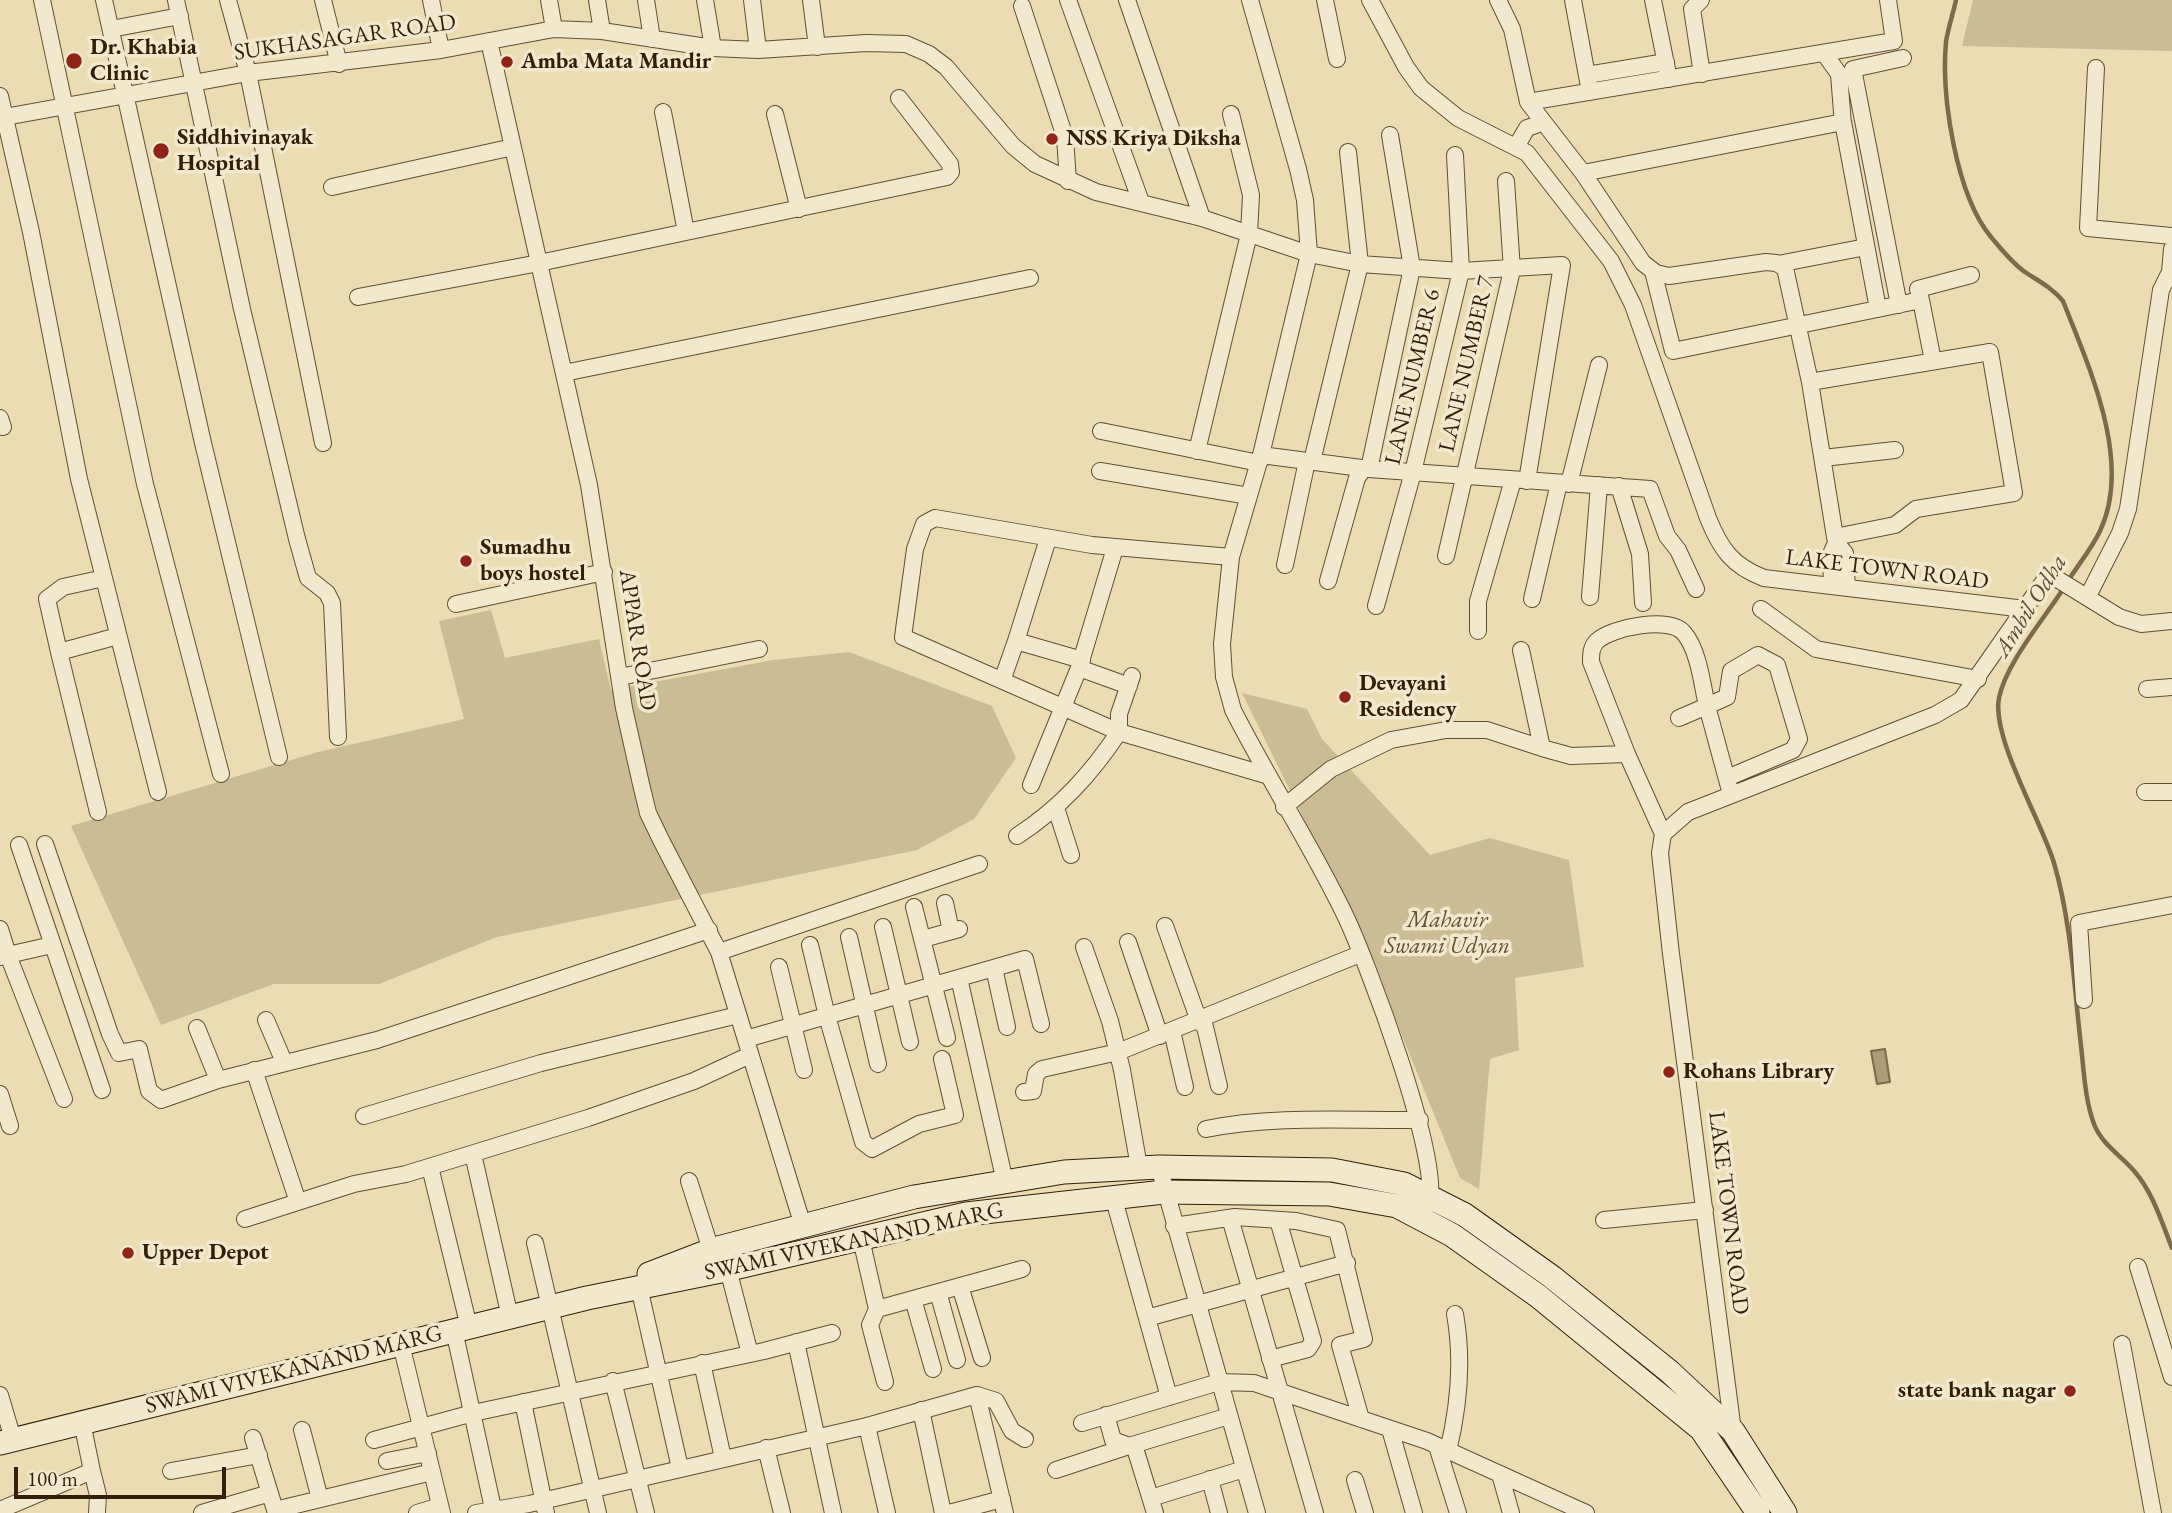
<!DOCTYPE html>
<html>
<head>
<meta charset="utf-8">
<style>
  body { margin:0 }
  #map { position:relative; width:2172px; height:1513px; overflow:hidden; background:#ebdcb3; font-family:"EB Garamond",serif }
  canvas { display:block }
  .scale { position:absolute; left:14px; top:1467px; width:212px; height:32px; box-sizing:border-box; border:4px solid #341e07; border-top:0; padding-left:9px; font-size:21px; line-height:24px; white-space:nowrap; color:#341e07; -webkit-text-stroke:5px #f2e8ce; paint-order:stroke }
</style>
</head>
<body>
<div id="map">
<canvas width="2172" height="1513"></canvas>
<div class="scale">100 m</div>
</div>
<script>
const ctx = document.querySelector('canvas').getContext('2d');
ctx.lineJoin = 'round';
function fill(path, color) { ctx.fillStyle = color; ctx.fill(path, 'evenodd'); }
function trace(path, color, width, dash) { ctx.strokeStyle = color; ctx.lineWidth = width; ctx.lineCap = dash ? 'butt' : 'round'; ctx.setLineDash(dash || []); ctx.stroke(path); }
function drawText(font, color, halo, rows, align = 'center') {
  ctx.font = font + ' "EB Garamond",serif'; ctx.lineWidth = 7; ctx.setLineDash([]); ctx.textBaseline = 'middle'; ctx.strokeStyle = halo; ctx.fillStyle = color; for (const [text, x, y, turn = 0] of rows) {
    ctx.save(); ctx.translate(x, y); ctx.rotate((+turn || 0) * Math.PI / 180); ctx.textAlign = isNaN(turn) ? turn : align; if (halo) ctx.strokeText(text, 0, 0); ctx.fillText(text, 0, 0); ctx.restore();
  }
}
fill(new Path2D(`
  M1973 0H2172V51L1962 46Z
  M491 610 505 658 599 639 611 690 773 660 849 652 992 706 1016 758 974 819 917 850 497 937 379 984H274L161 1025 71 826 318 752 464 719 439 621Z
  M1242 693 1307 709 1322 739 1430 855 1490 838 1569 860 1584 967 1515 978 1519 1050 1490 1059 1479 1189 1460 1178 1361 935Z`), '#ccbc96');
const water = new Path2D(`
  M1885 1049 1890 1082 1877 1084 1871 1051Z`);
fill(water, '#ad9b79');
trace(water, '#7d694b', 2);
trace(new Path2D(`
  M1956 0C1953 14 1948 28 1946 42 1941 96 1956 195 1991 237 2001 249 2012 263 2025 272 2040 282 2051 287 2063 301 2089 367 2133 462 2100 531 2092 548 2078 565 2068 581
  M2063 589C2044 619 2006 663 1999 698 1991 737 2042 822 2054 863 2071 921 2074 985 2081 1046 2084 1072 2085 1100 2094 1124 2102 1145 2122 1156 2135 1172 2153 1193 2162 1223 2172 1248`), '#7d694b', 4.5);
const minor = new Path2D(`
  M42 0 145 484 221 774
  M104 0 203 443 279 757
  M176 0 242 309 297 539 308 578 327 593 332 603 338 737
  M228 0 248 73 323 443
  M323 0 339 64
  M431 0 441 50
  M549 0 554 29
  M597 0 602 31
  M646 0 652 39
  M705 0 713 48
  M752 0 758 50
  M811 0 817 47
  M1068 0 1141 202
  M1127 0 1202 218
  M1250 0 1298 169 1305 200 1309 254 1261 455 1231 557 1222 644 1224 677 1233 710C1268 779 1310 843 1343 911 1365 955 1445 1167 1428 1205
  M1325 0 1337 59
  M1370 0 1406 67 1421 88 1458 118 1527 153 1611 261 1633 305 1708 518C1720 548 1732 566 1764 578L2025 609
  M1498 0 1512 29 1528 102 1583 173 1643 263 1656 273 1669 276 1766 262 1776 263 1785 268 1810 382 1836 543 1831 554 1832 586
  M1573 0 1590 92
  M1653 0 1669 79
  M1701 0 1692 9 1702 74
  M1022 6 1065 137 1068 181
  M111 29 180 16
  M489 41 589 485 624 708 641 784 648 813 661 840 719 952 803 1226
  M1824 53 1839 74 1843 125
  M2096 68 2088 228 2172 236
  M1587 75 1666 62
  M0 96 31 232 79 479 158 792
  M1528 102 1894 41 1888 0
  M663 112 686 232
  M775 114 799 209
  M0 118 248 73 441 50 554 29 602 31 713 48 758 50 866 43 906 44 929 54 946 67 1013 146 1035 164 1096 192 1202 218 1309 254 1360 264 1461 271 1562 265 1527 481
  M1516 147 1527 128 1536 125 1539 119
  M1583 173 1843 122 1878 309
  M332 187 513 147
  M1778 264 1866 247
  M1653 271 1673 351 1921 300 1933 361
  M358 297 539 263 947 177 951 172 950 164 899 98
  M1921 300 1918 289 1971 275
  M1899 305 1853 69 1903 58
  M564 373 1030 278
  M1810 382 1990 352 2014 493 1916 509 1895 525 1835 537
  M0 418 3 427
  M1101 431 1259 463
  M1197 451 1249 234 1251 195 1231 114
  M1261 455 1369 469 1650 489 1667 536 1678 550 1696 589
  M1823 458 1895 450
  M1312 461 1360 264 1348 152
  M1369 469 1412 268 1390 135
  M1100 471 1249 496
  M1569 484 1599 365
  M1619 486 1640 554 1643 603
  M1836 543 1845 553 1847 588
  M1446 556 1512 270 1506 181
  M1285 565 1307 461
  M1328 581 1357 478 1364 468
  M2088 596 2120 533 2128 509 2161 290 2170 272 2172 249
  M1590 597 1599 485
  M1532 599 1559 483
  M456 604 604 572
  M1376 606 1413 472 1461 271 1455 155
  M1761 609 1816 649 1978 679
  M1478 631V601L1513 480
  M1016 641 1048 539
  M1521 650 1542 748 1571 756 1627 754
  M59 652 47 599 63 587 104 578
  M1079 668 1115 548
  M1132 676 1119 714V732L903 637 915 549 924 524 935 518 1092 545 1231 557
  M620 677 759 649
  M1003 678 1016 641 1082 660
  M2147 689 2172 687
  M1679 718 1707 706 1729 787
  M1031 785 1079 668 1129 686
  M2145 792H2172
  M1284 807 1331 769 1391 740 1446 730H1487L1542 748
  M1056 808 1071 855
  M98 812 59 652 118 636
  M1663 834 1627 754 1591 662C1591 654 1591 647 1597 641 1612 627 1670 616 1684 633 1699 651 1702 684 1707 706L1727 697 1731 671 1758 655 1777 665 1799 739 1793 750 1727 778
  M1017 836C1060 808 1091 774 1119 732L1266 775
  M45 844 110 1034 119 1053 139 1049 149 1091 161 1100 218 1080 377 1040 709 930
  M19 845 102 1090
  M945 903 951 931
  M914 907 947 1038
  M1165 926 1199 1021 1205 1027 1219 1086
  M883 927 910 1042
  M0 929 8 955 52 945
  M849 937 878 1064
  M923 939 959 929
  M1128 942 1160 1036
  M810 945 827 1016 863 1142 872 1149 919 1124 955 1115 942 1059
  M1084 947 1110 1021 1122 1070 1139 1167
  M719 952 979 864
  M0 957 8 955 64 1099
  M779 967 804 1070
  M994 968 1007 1027
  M959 978 1005 1182
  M2084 1000 2079 923 2172 905
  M266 1020 284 1062
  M197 1028 218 1080
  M1172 1031 1185 1087
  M746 1039 1025 959 1041 1024
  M254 1070 298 1202
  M1024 1092 1033 1091 1036 1074 1042 1069 1118 1052 1360 954
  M0 1094 10 1126
  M364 1116 541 1063 738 1015
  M1206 1129C1276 1115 1349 1121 1420 1120
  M473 1154 510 1317
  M430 1167 469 1327
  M1159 1167 1257 1513
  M689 1181 711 1250
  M1113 1196 1169 1397
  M1230 1218 1315 1513
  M245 1219 354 1184 406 1174 588 1118 694 1081 750 1055
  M1604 1220 1705 1210
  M1174 1226 1235 1217 1296 1221 1337 1230 1364 1339 1340 1345 1361 1419
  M861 1239 877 1309 1022 1269
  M535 1243 598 1513
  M2138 1267 2172 1377
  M728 1269 750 1354
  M960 1286 982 1358
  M639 1287 680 1468
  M938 1292 957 1360
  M913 1299 933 1369
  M877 1309 870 1325 885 1382
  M1147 1318 1347 1263
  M454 1330 494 1513
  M796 1342 833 1513
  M401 1344 442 1513
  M2122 1344 2153 1513
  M1270 1359 1308 1349 1313 1341 1278 1220
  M702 1363 723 1458
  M613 1381 646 1513
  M0 1395 13 1439
  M977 1395 1005 1513
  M523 1402 546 1513
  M921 1410 943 1513
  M1106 1415 1113 1440 1129 1446 1229 1416
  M1082 1423 1219 1382 1254 1383 1427 1441 1586 1513
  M867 1426 977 1395 996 1401 1012 1431 1025 1439
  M1390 1429 1414 1513
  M302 1430 320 1499
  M1733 1431 1671 954 1660 853 1663 834 1688 812 1935 715 1961 700 2049 574 2119 617 2141 624 2172 621
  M253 1438 276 1513
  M374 1440 473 1413 764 1351 832 1333
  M1134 1445 1155 1513
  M1437 1446 1458 1513
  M766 1448 782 1513
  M1448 1451C1459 1406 1463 1359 1455 1314
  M387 1461 428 1453
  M1056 1470 1129 1446
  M92 1471 98 1495 97 1513
  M171 1471 259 1455
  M1500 1474 1511 1513
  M1210 1479 1219 1513
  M1355 1480 1365 1513
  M1151 1498 1244 1469
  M0 1510 92 1471 82 1422
  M275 1510 432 1472
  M202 1513 270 1493
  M417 1513 440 1506
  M476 1513 529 1504 867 1426 887 1513
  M949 1513 1002 1499`);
const secondary = new Path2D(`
  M649 1274 714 1249 914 1197 1064 1172 1159 1167 1332 1170 1404 1184 1465 1215 1552 1277 1670 1372 1733 1431 1785 1513
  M0 1443 587 1298 721 1271 966 1214 1164 1192 1329 1194 1397 1206 1452 1235 1538 1296 1701 1429 1758 1513`);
trace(minor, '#624e32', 18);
trace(secondary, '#341e07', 25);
trace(minor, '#f2e8ce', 16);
trace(secondary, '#f2e8ce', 23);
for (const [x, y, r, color] of [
  [74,61,9,"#8f2418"],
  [507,62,7,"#8f2418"],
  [1052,139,7,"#8f2418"],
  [161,151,9,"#8f2418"],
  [466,561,7,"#8f2418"],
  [1345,697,7,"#8f2418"],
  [1669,1072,7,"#8f2418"],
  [128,1253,7,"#8f2418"],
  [2070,1391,7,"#8f2418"]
]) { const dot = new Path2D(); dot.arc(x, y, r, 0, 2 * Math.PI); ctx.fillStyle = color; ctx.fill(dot); trace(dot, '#f2e8ce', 2.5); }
drawText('23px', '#341e07', '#f2e8ce', [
  ["SUKHASAGAR ROAD",345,38,-8],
  ["LANE NUMBER 7",1467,364,-77],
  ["LANE NUMBER 6",1413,377,-77],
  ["LAKE TOWN ROAD",1887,570,7],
  ["APPAR ROAD",637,640,81],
  ["LAKE TOWN ROAD",1728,1213,83],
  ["SWAMI VIVEKANAND MARG",854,1242,-12],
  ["SWAMI VIVEKANAND MARG",294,1370,-14]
]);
drawText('bold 23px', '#341e07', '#f2e8ce', [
  ["Dr. Khabia",90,48],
  ["Clinic",90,74],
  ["Amba Mata Mandir",521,62],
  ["Siddhivinayak",177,138],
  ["Hospital",177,164],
  ["NSS Kriya Diksha",1066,139],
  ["Sumadhu",480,548],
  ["boys hostel",480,574],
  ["Devayani",1359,684],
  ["Residency",1359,710],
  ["Rohans Library",1683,1072],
  ["Upper Depot",142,1253],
  ["state bank nagar",2056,1391,"right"]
], 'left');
drawText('italic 23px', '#624d32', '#f2e8ce', [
  ["Mahavir",1447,921],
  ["Swami Udyan",1447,947]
]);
drawText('italic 24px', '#5e4a2f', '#f2e8ce', [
  ["Ambil Odha",2031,606,-58]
]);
</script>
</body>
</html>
